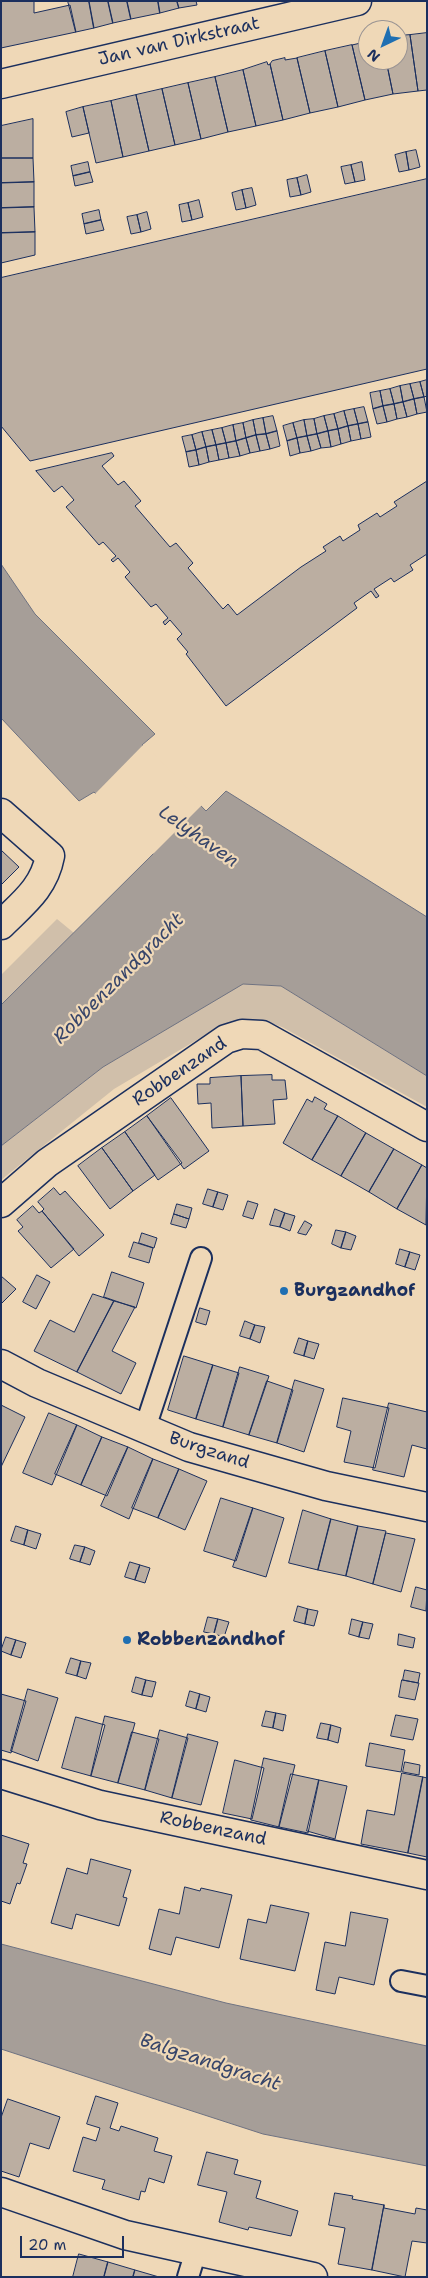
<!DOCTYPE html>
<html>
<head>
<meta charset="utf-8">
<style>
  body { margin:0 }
  #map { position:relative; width:428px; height:2278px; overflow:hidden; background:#efd8b7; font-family:"Shantell Sans",sans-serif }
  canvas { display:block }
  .frame { position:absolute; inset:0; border:2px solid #1b2f5e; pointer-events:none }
  .north { position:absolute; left:358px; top:20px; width:50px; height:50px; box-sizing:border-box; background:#efd8b7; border:1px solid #9a9493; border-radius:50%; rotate:222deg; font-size:14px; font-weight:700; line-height:20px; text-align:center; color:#1b2f5e }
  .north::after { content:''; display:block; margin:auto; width:18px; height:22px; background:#1f6fb2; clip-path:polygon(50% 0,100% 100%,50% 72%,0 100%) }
  .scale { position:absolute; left:20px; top:2236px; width:104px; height:22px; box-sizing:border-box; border:2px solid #1b2f5e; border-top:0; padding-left:6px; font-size:15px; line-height:18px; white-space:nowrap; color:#1b2f5e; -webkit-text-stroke:4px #efd8b7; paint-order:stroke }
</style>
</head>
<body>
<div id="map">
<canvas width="428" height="2278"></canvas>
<div class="frame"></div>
<div class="north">N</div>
<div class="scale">20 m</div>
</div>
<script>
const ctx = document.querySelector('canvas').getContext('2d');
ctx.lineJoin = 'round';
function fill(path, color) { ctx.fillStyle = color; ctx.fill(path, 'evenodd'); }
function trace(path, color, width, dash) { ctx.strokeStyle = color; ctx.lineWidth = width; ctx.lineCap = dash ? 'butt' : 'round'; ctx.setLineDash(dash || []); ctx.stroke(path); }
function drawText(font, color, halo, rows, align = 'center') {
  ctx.font = font + ' "Shantell Sans",sans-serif'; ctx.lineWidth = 4.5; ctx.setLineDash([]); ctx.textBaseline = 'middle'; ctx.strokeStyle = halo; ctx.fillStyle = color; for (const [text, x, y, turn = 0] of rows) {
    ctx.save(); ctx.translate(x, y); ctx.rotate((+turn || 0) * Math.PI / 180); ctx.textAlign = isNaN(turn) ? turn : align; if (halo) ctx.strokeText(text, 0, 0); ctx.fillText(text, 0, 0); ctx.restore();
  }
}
fill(new Path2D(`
  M57 919 74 933 1 1005V975Z
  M242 984 281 986 427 1076V1107L282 1027C258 1018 247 1017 222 1025L114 1089 1 1180V1146L103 1067Z`), '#d0bfaa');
const water = new Path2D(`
  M1 564 35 614 155 734 142 745 206 811 226 791 427 917V1076L281 986 243 984 103 1067 1 1146V1005L154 853 94 792 79 801 1 718Z
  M1 1944 226 2003 427 2046V2166L263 2134 1 2049Z`);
fill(water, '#a69e98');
trace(water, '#6e7281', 1);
fill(new Path2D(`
  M144 744 203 804 153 854 94 795Z`), '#efd8b7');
const building = new Path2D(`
  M1 1H34V13L70 5 76 32 1 48Z
  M68 1H89L94 28 76 32Z
  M89 1H108L113 23 94 28Z
  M108 1H127L131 19 113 23Z
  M127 1H158L160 13 131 19Z
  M158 1H177L179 8 160 13Z
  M177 1H196L197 5 179 8Z
  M427 33V90L418 91 410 35Z
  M410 35 418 91 393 94 386 60H398V36Z
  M368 39V60H386L393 94 365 100 352 45 365 42 364 40Z
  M352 45 365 100 338 107 325 51Z
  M325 51 338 107 310 113 297 58Z
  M285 58V60L297 58 310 113 283 120 270 64 272 61Z
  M267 62 268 65 270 64 283 120 256 126 243 70Z
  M243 70 256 126 228 132 215 77Z
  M215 77 228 132 201 139 188 83Z
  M188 83 201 139 175 145 162 89Z
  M162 89 175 145 149 151 136 95Z
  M136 95 149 151 123 157 111 101Z
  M111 101 123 157 96 163 83 107Z
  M83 107 89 133 72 137 66 112Z
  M33 119V158H1V126Z
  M416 150 420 167 409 170 406 152Z
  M406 152 409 170 399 172 395 155Z
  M1 158H33L34 182 1 183Z
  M88 162 90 172 73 176 71 166Z
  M362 162 365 180 355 182 351 165Z
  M351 165 355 182 345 184 341 167Z
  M90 172 93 182 75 186 73 176Z
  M307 175 311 192 301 195 297 178Z
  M297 178 301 195 290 197 287 180Z
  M427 179V369L30 461 1 426V278Z
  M34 182V207L1 208V183Z
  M252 188 256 205 246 208 242 190Z
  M242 190 246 208 236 210 232 193Z
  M199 200 203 217 192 220 188 203Z
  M188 203 192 220 182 222 179 205Z
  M34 207 35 232 1 233V208Z
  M99 210 101 220 84 224 82 214Z
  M147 212 151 229 141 232 137 215Z
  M137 215 141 232 131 234 127 217Z
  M101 220 104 230 86 234 84 224Z
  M35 232V255L1 263V233Z
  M427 380V396L424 397 420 382Z
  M420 382 424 397 414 399 410 384Z
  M410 384 414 399 403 402 400 386Z
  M400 386 403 402 394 404 390 389Z
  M390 389 394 404 383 406 380 391Z
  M380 391 383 406 373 409 370 393Z
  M424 397 427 412 417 414 414 399Z
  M414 399 417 414 407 417 403 402Z
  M403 402 407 417 397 419 394 404Z
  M394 404 397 419 387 422 383 406Z
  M383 406 387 422 377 424 373 409Z
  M364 407 368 422 358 424 354 409Z
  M354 409 358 424 348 426 344 411Z
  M344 411 348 426 338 429 334 414Z
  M334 414 338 429 328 431 324 416Z
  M273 416 277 431 266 434 263 418Z
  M324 416 328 431 317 434 314 419Z
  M263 418 266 434 256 435 253 420Z
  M314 419 317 434 307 436 304 420Z
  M253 420 256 435 246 438 243 423Z
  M304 420 307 436 297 438 293 423Z
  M368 422 371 437 361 439 358 424Z
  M243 423 246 438 236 441 233 425Z
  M293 423 297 438 287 441 283 426Z
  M358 424 361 439 351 441 348 426Z
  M233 425 236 441 226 443 222 428Z
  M348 426 351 441 341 444 338 429Z
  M222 428 226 443 216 445 212 430Z
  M338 429 341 444 331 447 328 431Z
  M212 430 216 445 206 447 202 432Z
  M277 431 280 446 270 449 266 434Z
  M328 431 331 447 321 448 317 434Z
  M202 432 206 447 196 450 192 435Z
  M266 434 270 449 260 451 256 435Z
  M317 434 321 448 311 451 307 436Z
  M192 435 196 450 186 452 182 437Z
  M256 435 260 451 250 453 246 438Z
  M307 436 311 451 300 453 297 438Z
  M246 438 250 453 240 456 236 441Z
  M297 438 300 453 290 456 287 441Z
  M236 441 240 456 229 458 226 443Z
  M226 443 229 458 219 460 216 445Z
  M216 445 219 460 209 462 206 447Z
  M206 447 209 462 199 465 196 450Z
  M196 450 199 465 189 467 186 452Z
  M112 453 114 456 102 466 118 485 124 481 141 501 135 506 170 547 176 543 193 563 188 568 223 609 228 604 237 615 301 567 326 551 323 547 340 536 343 541 360 530 358 525 377 513 380 517 397 506 394 502 427 481V554L410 565 413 570 394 582 391 578 374 589 379 596 376 598 371 591 354 603 357 608 226 706 186 654 188 652 177 639 182 634 170 620 165 625 163 622 168 618 156 604 151 607 125 577 130 572 118 558 113 562 111 560 116 556 103 542 99 545 66 507 74 500 62 486 54 492 36 471Z
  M1 850 19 867 1 885Z
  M272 1075V1080H285L287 1099 273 1100 275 1124 243 1126 241 1076Z
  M241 1076 243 1126 212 1128 211 1103 198 1104 197 1084H210V1078Z
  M315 1097 327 1104 324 1109 338 1116 312 1160 283 1143 307 1099 312 1102Z
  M171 1098 209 1151 184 1169 147 1116Z
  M147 1116 182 1163 158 1180 125 1132Z
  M338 1116 366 1133 341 1176 312 1160Z
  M125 1132 155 1175 133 1191 102 1148Z
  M366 1133 394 1149 369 1192 341 1176Z
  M102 1148 133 1191 110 1209 78 1166Z
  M394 1149 422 1165 397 1209 369 1192Z
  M422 1165 427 1168 426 1225 397 1209Z
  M54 1188 60 1195 65 1191 104 1235 79 1256 42 1211 44 1209 38 1202Z
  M208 1189 218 1192 213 1207 203 1204Z
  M218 1192 228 1195 223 1210 213 1207Z
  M248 1201 258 1204 253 1219 243 1216Z
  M177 1204 192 1208 189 1219 174 1214Z
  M33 1206 39 1213 42 1211 74 1249 51 1268 18 1231 23 1227 17 1220Z
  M275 1209 285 1213 280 1227 270 1225Z
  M285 1213 295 1216 290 1231 280 1227Z
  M174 1214 189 1219 186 1228 171 1224Z
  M305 1221 312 1225 306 1235 298 1233Z
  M336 1230 346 1232 341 1248 332 1244Z
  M346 1232 356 1236 351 1250 341 1248Z
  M142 1233 157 1238 154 1248 139 1243Z
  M134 1242 153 1248 149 1263 129 1257Z
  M400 1249 410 1252 405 1267 396 1264Z
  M410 1252 420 1255 415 1270 405 1267Z
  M112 1272 144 1283 136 1308 104 1297Z
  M37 1275 50 1282 36 1309 23 1302Z
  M1 1276 16 1289 1 1304Z
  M93 1294 114 1301 77 1372 34 1351 50 1320 74 1332Z
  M114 1301 135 1307 112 1351 136 1363 121 1394 77 1372Z
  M200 1308 210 1311 206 1325 196 1322Z
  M245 1321 255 1325 250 1339 240 1336Z
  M255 1325 265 1327 260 1343 250 1339Z
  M299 1338 308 1341 304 1356 294 1353Z
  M308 1341 319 1344 314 1359 304 1356Z
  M184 1356 213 1365 196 1419 168 1410Z
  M213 1365 239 1373 223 1427 196 1419Z
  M240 1367 269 1376 249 1435 223 1427Z
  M295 1380 324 1389 304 1452 277 1443Z
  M267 1381 293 1390 277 1443 249 1435Z
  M343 1398 389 1408 375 1468 344 1462 351 1431 337 1427Z
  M389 1403 427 1412V1449L412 1445 404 1477 373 1470Z
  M1 1405 25 1417 1 1467Z
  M49 1413 77 1425 52 1485 23 1473Z
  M77 1425 102 1437 81 1485 55 1474Z
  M102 1437 128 1447 107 1496 81 1485Z
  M128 1447 153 1459 129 1519 101 1506Z
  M153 1459 179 1469 158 1518 132 1508Z
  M179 1469 207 1481 185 1530 158 1518Z
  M221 1498 253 1508 236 1561 204 1551Z
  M253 1508 284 1518 266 1577 233 1567Z
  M303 1510 331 1519 318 1570 289 1563Z
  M331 1519 358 1526 346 1576 318 1570Z
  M16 1526 28 1530 24 1545 11 1541Z
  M358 1526 386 1531 373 1584 346 1576Z
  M28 1530 41 1534 36 1549 24 1545Z
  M386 1533 415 1539 401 1592 373 1584Z
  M75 1545 85 1547 80 1562 70 1559Z
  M85 1547 95 1551 90 1565 80 1562Z
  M130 1562 140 1565 135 1580 125 1577Z
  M140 1565 150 1568 145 1583 135 1580Z
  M416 1587 427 1590 426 1611 411 1607Z
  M298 1606 308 1609 305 1624 294 1621Z
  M308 1609 318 1611 314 1626 305 1624Z
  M208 1617 218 1619 214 1634 204 1632Z
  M218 1619 229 1622 224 1637 214 1634Z
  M352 1619 363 1622 359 1637 349 1634Z
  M363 1622 373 1624 369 1639 359 1637Z
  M399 1634 415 1638 413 1648 398 1645Z
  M6 1637 16 1640 11 1655 1 1651Z
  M16 1640 26 1643 21 1658 11 1655Z
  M71 1658 81 1661 77 1676 66 1673Z
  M81 1661 91 1663 86 1679 77 1676Z
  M405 1670 420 1673 418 1683 403 1680Z
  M136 1677 146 1680 142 1695 132 1692Z
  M146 1680 156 1682 152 1697 142 1695Z
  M402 1680 419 1683 415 1700 399 1697Z
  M28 1689 58 1698 38 1761 11 1751Z
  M190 1691 200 1694 196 1709 186 1706Z
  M1 1694 26 1701 11 1753 1 1750Z
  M200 1694 210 1697 206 1712 196 1709Z
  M266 1711 276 1713 273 1728 262 1726Z
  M276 1713 286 1715 283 1731 273 1728Z
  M396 1715 418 1719 413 1740 391 1736Z
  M105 1716 135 1723 118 1783 91 1776Z
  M76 1717 105 1725 91 1776 62 1768Z
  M321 1723 331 1725 328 1740 317 1738Z
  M331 1725 341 1728 338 1743 328 1740Z
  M160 1730 188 1738 172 1798 145 1790Z
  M132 1732 159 1739 145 1790 118 1783Z
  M188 1734 218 1742 201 1805 172 1798Z
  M370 1743 405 1750 401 1772 366 1766Z
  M264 1758 295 1765 279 1827 251 1820Z
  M235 1760 264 1768 252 1819 223 1813Z
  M405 1762 420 1765 419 1775 403 1772Z
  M402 1773 423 1777 408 1853 361 1844 367 1810 394 1815Z
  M291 1774 319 1780 308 1833 279 1827Z
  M423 1777 427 1778V1857L408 1853Z
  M319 1780 347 1786 335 1839 307 1831Z
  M1 1835 29 1844 23 1863 27 1864 20 1884 17 1883 10 1904 1 1901Z
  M91 1859 131 1870 123 1897 127 1898 119 1926 76 1914 72 1929 51 1923 67 1868 87 1874Z
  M185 1887 200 1891 201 1888 232 1895 219 1948 176 1937 171 1955 149 1949 159 1909 179 1914Z
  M271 1905 309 1913 295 1971 240 1959 248 1919 266 1923Z
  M351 1912 388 1919 374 1985 339 1977 335 1994 316 1990 325 1942 345 1946Z
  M96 2096 118 2103 110 2128 119 2131 121 2126 158 2138 154 2151 172 2156 164 2183 149 2178 145 2192 141 2191 139 2200 102 2189 105 2180 73 2171 83 2137 96 2141 100 2128 87 2124Z
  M8 2099 60 2117 49 2149 30 2143 19 2177 1 2171V2118Z
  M207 2152 238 2160 234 2174 261 2181 256 2198 298 2211 291 2236 249 2227 248 2230 219 2222 227 2192 198 2185Z
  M335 2193 353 2196 352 2199 384 2205 372 2270 338 2264 345 2228 329 2225Z
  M384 2205V2208L415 2214 416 2208 427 2210V2243L412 2241 405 2277 372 2270Z
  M79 2254 108 2262 104 2277H73Z
  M108 2262 135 2270 133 2277H104Z
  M135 2270 159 2277H133Z`);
fill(building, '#bbaea1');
trace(building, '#1b2f5e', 1);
const service = new Path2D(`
  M145 1428 201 1258
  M401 1981 427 1986
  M188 2277 196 2251`);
const minor = new Path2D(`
  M1 84 357 1
  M1 813 50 856C44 888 23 903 1 925
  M1 1203 47 1163 226 1039 242 1034 262 1035 427 1127
  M1 1364 37 1383 189 1447 326 1486 427 1507
  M1 1774 100 1805 427 1875
  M1 2192 125 2235 313 2277`);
trace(service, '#1b2f5e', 24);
trace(minor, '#1b2f5e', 31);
trace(service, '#efd8b7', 20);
trace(minor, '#efd8b7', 28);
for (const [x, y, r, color] of [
  [284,1291,5,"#1f6fb2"],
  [127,1640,5,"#1f6fb2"]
]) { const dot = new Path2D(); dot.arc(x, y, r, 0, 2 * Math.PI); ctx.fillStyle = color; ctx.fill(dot); trace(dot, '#efd8b7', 2); }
drawText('18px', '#1b2f5e', '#efd8b7', [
  ["Jan van Dirkstraat",179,42,-13],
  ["Robbenzand",180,1072,-34],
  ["Burgzand",209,1451,18],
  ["Robbenzand",213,1829,12]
]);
drawText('bold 18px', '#1b2f5e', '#efd8b7', [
  ["Burgzandhof",294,1291],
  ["Robbenzandhof",137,1640]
], 'left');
drawText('italic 19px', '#37456a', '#efd8b7', [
  ["Lelyhaven",198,837,35],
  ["Robbenzandgracht",119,979,-45],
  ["Balgzandgracht",210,2063,18]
]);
</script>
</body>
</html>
